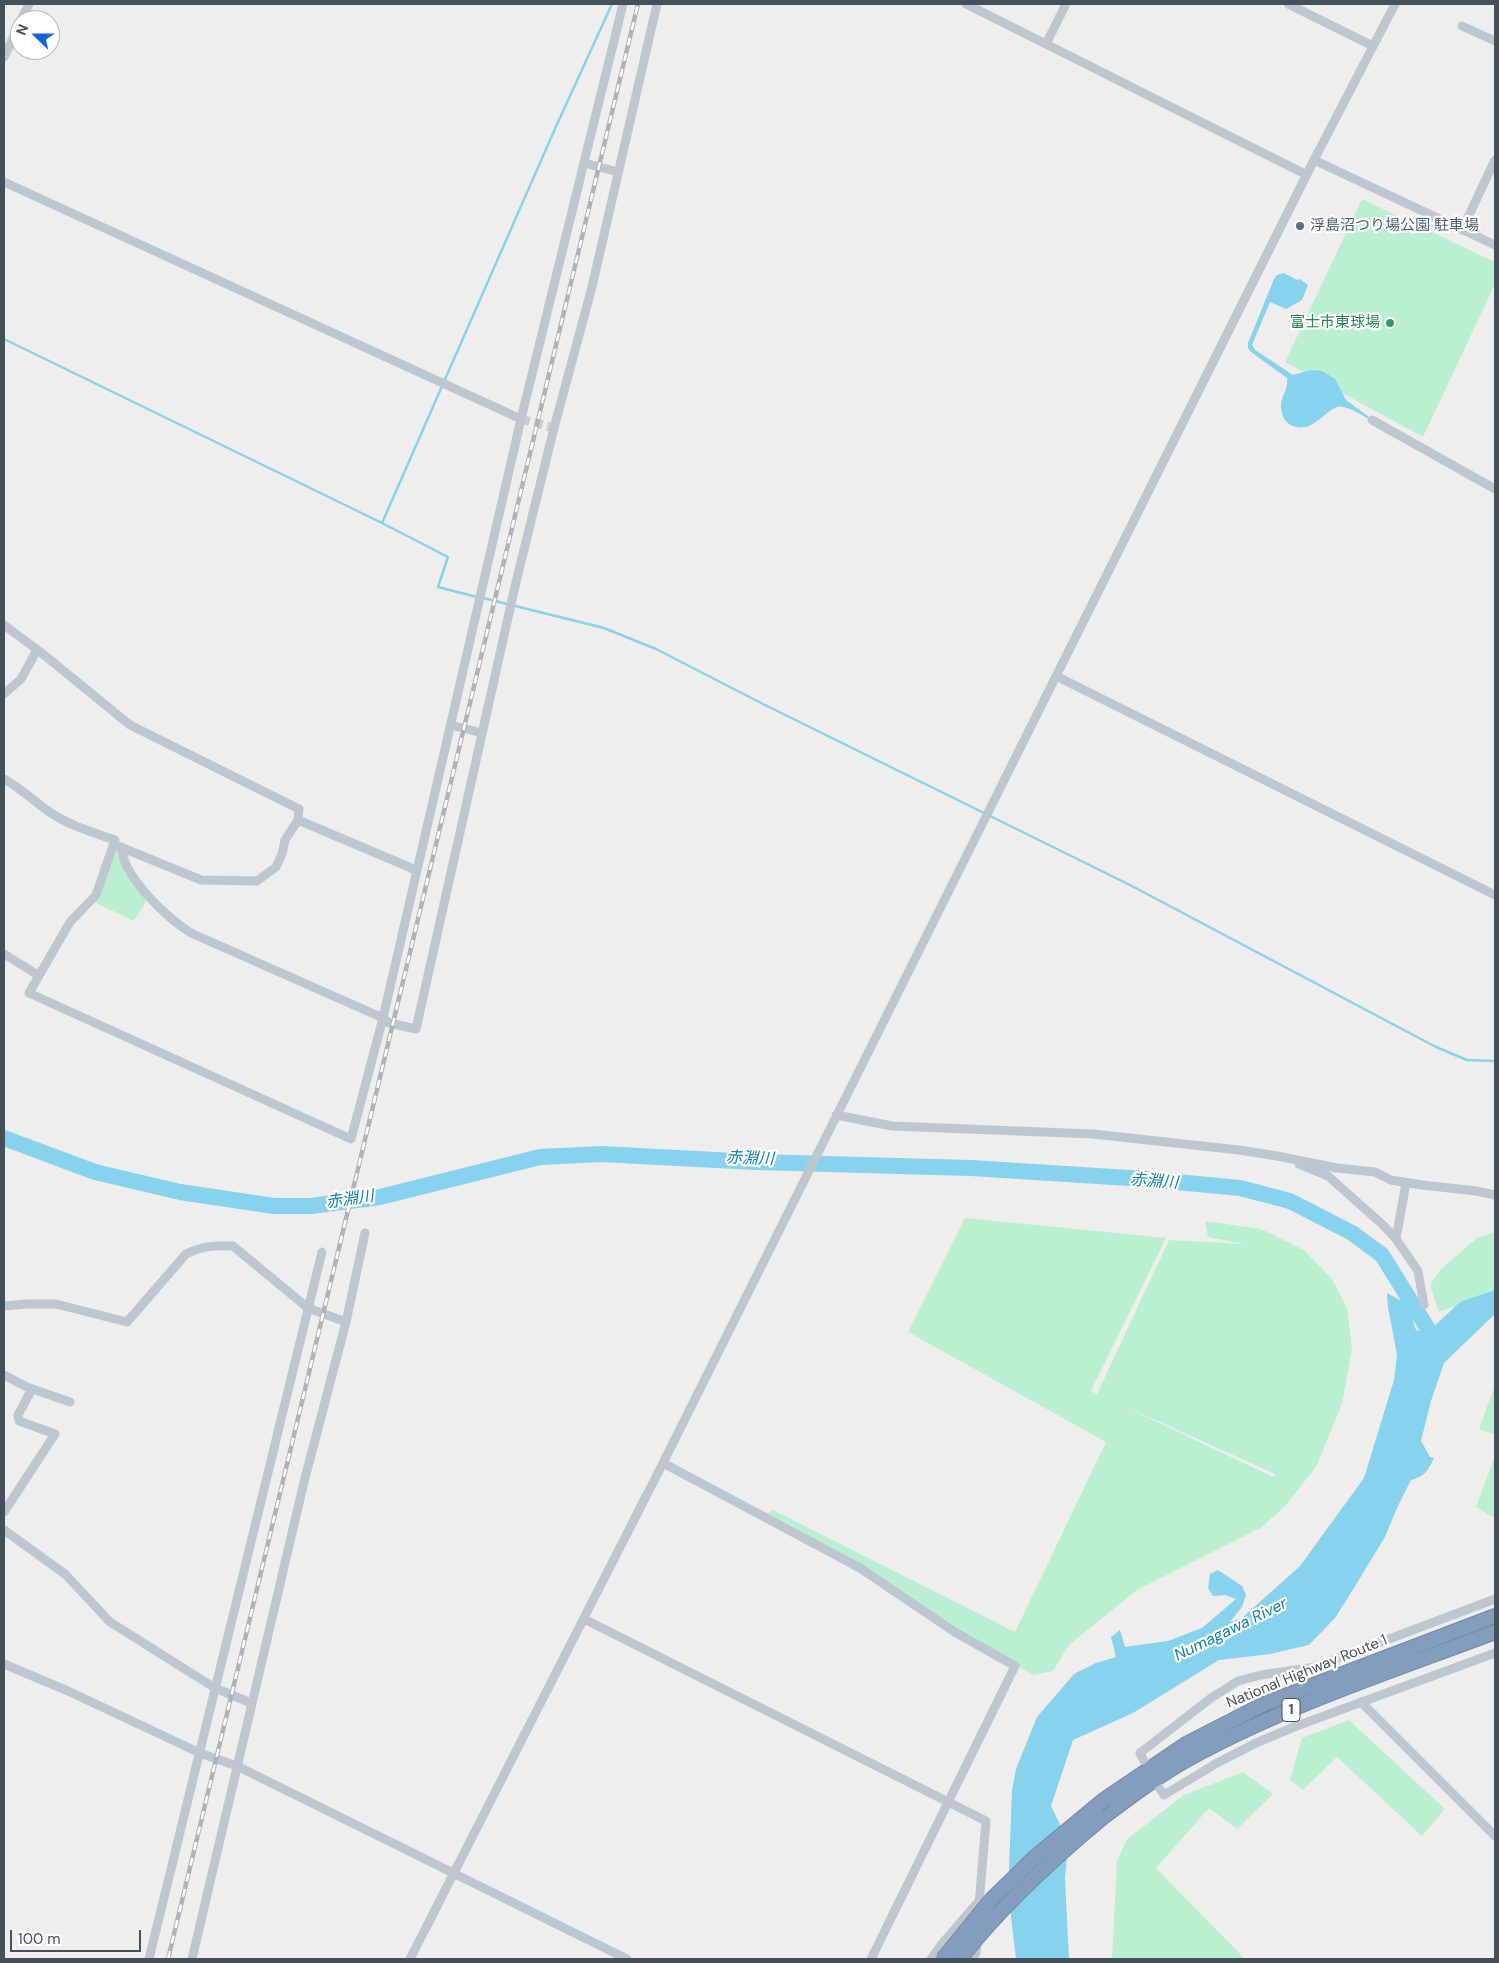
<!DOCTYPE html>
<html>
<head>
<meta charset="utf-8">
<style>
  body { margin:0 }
  #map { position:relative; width:1499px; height:1963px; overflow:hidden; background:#f0eeed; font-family:"DM Sans",sans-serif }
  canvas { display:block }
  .frame { position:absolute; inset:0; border:5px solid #46505b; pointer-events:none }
  .north { position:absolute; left:10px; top:10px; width:50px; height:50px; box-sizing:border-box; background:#fff; border:1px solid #b5b9bd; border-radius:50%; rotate:292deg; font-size:14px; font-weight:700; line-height:20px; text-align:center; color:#46505b }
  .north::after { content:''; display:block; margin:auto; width:18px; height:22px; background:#1663e2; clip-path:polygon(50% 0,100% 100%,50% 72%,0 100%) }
  .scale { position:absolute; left:10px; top:1930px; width:131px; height:22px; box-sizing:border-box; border:2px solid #46505b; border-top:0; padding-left:6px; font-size:15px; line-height:18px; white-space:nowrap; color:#46505b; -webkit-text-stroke:4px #fff; paint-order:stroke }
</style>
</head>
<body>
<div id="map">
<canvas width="1499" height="1963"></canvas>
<div class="frame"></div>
<div class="north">N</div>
<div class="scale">100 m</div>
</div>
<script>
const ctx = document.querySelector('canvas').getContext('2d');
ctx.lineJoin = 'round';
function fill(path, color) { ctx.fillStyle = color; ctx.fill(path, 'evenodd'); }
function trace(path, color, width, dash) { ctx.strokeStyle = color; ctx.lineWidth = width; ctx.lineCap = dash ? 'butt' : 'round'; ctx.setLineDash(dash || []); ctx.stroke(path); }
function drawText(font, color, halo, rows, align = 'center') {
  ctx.font = font + ' "DM Sans","Noto Sans JP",sans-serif'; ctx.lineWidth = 4.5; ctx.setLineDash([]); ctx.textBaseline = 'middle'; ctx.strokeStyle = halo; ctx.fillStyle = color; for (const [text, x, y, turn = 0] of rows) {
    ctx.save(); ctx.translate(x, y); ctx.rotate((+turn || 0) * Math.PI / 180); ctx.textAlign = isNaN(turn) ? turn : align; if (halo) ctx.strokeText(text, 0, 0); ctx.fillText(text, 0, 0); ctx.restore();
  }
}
fill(new Path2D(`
  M1362 199 1495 262V284L1423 437 1285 362Z
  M113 844 121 848 147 900 134 921 94 902Z
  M965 1218 1166 1238 1091 1391 1097 1394 1169 1240 1245 1244 1208 1237 1205 1221 1261 1229 1304 1250 1332 1279 1347 1308 1352 1349 1342 1404 1316 1467 1286 1505 1262 1527 1137 1590 1069 1645 1053 1671 1033 1675 761 1516 773 1510 1015 1632 1106 1442 908 1332ZM1130 1409H1131L1275 1474 1273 1477Z
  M1495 1232V1291L1439 1312 1430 1285 1441 1269 1477 1238Z
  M1495 1385V1435L1479 1429Z
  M1495 1456V1514L1493 1517 1476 1507Z
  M1349 1720 1445 1809 1422 1836 1337 1757 1303 1790 1290 1780 1302 1738Z
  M1243 1772 1273 1794 1237 1829 1209 1808 1156 1868 1245 1959H1112L1117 1861 1127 1839 1184 1795Z`), '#bbefd2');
fill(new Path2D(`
  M1284 273 1297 280 1300 279 1308 285 1302 300 1286 309 1270 302 1252 345 1255 350 1293 375 1311 370 1322 371 1335 379 1346 400 1368 416 1369 419C1361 415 1345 404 1337 407 1321 414 1312 433 1293 426 1285 423 1282 416 1281 408 1280 397 1289 389 1287 378L1251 352 1248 348V343L1274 279 1277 275Z
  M1495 1290V1314L1444 1363 1431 1401 1421 1441 1430 1457 1434 1458C1428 1471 1425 1476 1411 1480L1397 1508 1385 1537 1349 1596 1335 1618 1309 1645 1270 1654 1219 1660 1133 1713 1073 1740 1051 1806 1064 1833 1069 1834 1065 1878 1069 1959H1016L1011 1917 1009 1869 1012 1790 1016 1769 1037 1717 1074 1674 1096 1663 1116 1657 1111 1637 1120 1630 1125 1647 1168 1641 1202 1628 1236 1599 1225 1595 1213 1596 1208 1588 1210 1574 1218 1570 1242 1586 1246 1595 1242 1607 1230 1622 1242 1618 1300 1566 1364 1478 1394 1380 1397 1355 1388 1307 1387 1293 1407 1304 1416 1330 1427 1333 1460 1302Z`), '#87d2ed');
trace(new Path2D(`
  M4 339 382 523 448 557 438 587 477 597
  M382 523 554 131 612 4
  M483 598 604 628 656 649 763 704 1130 885 1436 1047 1467 1060 1495 1061`), '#87d2ed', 2.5);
trace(new Path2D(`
  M4 1138 95 1172 180 1192 274 1206H311L380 1197 540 1157 601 1154 755 1162 971 1168 1145 1179 1240 1188 1290 1201 1352 1233 1382 1255 1441 1350`), '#87d2ed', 16);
trace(new Path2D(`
  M521 419 554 428`), '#ceced0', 9, [9, 4.5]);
const highway = new Path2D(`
  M1105 1799 1186 1744 1264 1704 1495 1616
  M1102 1818C1130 1797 1159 1775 1190 1758 1287 1705 1392 1671 1495 1632`);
trace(highway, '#6f88a9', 16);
trace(new Path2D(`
  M966 4 1307 175
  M1288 4 1373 46
  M21 20 29 4
  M1462 26 1495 41
  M1046 44 1066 4
  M4 57 20 23
  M1314 160 1495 245
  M584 163 618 172
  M4 182 521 419
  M1462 230 1495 160
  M1372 420 1495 489
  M4 625 43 654 130 725 299 809 298 820 285 840 282 854 276 867 257 881 201 880 118 846
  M1056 676 1495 895
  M4 694 21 679 37 650
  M451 725 482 733
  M4 779C20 788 33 800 48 811 68 825 92 832 115 840L96 895 70 922 29 993 351 1139 383 1018 521 419 623 4
  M298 820 409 867 416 871
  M122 847C121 875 169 920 191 933L383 1018 389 1023 416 1029 516 582 554 428 592 287 657 4
  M4 954 38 975
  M836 1115 892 1126 1093 1134 1239 1150 1277 1156 1337 1168 1375 1172 1391 1180 1422 1185 1476 1191 1495 1195
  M1299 1164 1328 1176 1383 1225 1396 1239 1418 1271 1424 1305
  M1396 1239 1406 1183
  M4 1306 27 1304H56L127 1322 186 1254C202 1246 216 1245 233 1246L308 1308 346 1322
  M4 1375 27 1387 70 1402
  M663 1463 860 1568 953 1631 1015 1666 871 1959
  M4 1512 55 1434 19 1421 18 1415 32 1389
  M4 1530 65 1574 110 1622 215 1688 251 1703
  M584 1619 986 1821 978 1916
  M4 1664 68 1691 200 1753 237 1766 627 1959
  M1361 1702 1495 1836
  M1144 1761 1140 1753 1211 1698 1238 1681 1261 1675 1315 1667 1495 1599
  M1158 1786 1164 1795 1217 1763 1256 1743 1294 1727 1495 1653
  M149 1959 322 1252
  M192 1959 304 1482 346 1322 365 1233
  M410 1959 663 1463 1314 160 1395 4
  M931 1959 941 1945 979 1901
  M971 1959 976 1953 977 1939`), '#bec7d0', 9);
trace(highway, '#849dbe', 14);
const rail = new Path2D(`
  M168 1959 638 4`);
trace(rail, '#b0b2b8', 4.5);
trace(rail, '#fff', 2.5, [8]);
const highwayBridge = new Path2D(`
  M943 1959 991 1900 1034 1858 1105 1799
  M960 1959C1001 1906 1050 1861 1102 1818`);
trace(highwayBridge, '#6f88a9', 16, []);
trace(highwayBridge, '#849dbe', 14);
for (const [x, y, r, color] of [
  [1300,226,5,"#5c6f8a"],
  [1390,323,5,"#2e9e5b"]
]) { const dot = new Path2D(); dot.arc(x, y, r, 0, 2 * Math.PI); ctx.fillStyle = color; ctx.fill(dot); trace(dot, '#fff', 2); }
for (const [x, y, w] of [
  [1291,1710,18]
]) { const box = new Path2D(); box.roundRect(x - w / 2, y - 11.5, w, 23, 4); ctx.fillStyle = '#fff'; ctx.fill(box); trace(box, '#46505b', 1); }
drawText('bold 14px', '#46505b', null, [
  ["1",1291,1710]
]);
drawText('15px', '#4e5e75', '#fff', [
  ["浮島沼つり場公園 駐車場",1310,226]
], 'left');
drawText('15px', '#27864d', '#fff', [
  ["富士市東球場",1380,323]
], 'right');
drawText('15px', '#46505b', '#fff', [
  ["National Highway Route 1",1307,1672,-22]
]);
drawText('italic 16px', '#0a7faa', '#fff', [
  ["赤淵川",750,1159,2],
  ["赤淵川",1154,1182,4],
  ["赤淵川",350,1200,-8],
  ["Numagawa River",1231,1630,-26]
]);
</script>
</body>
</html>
